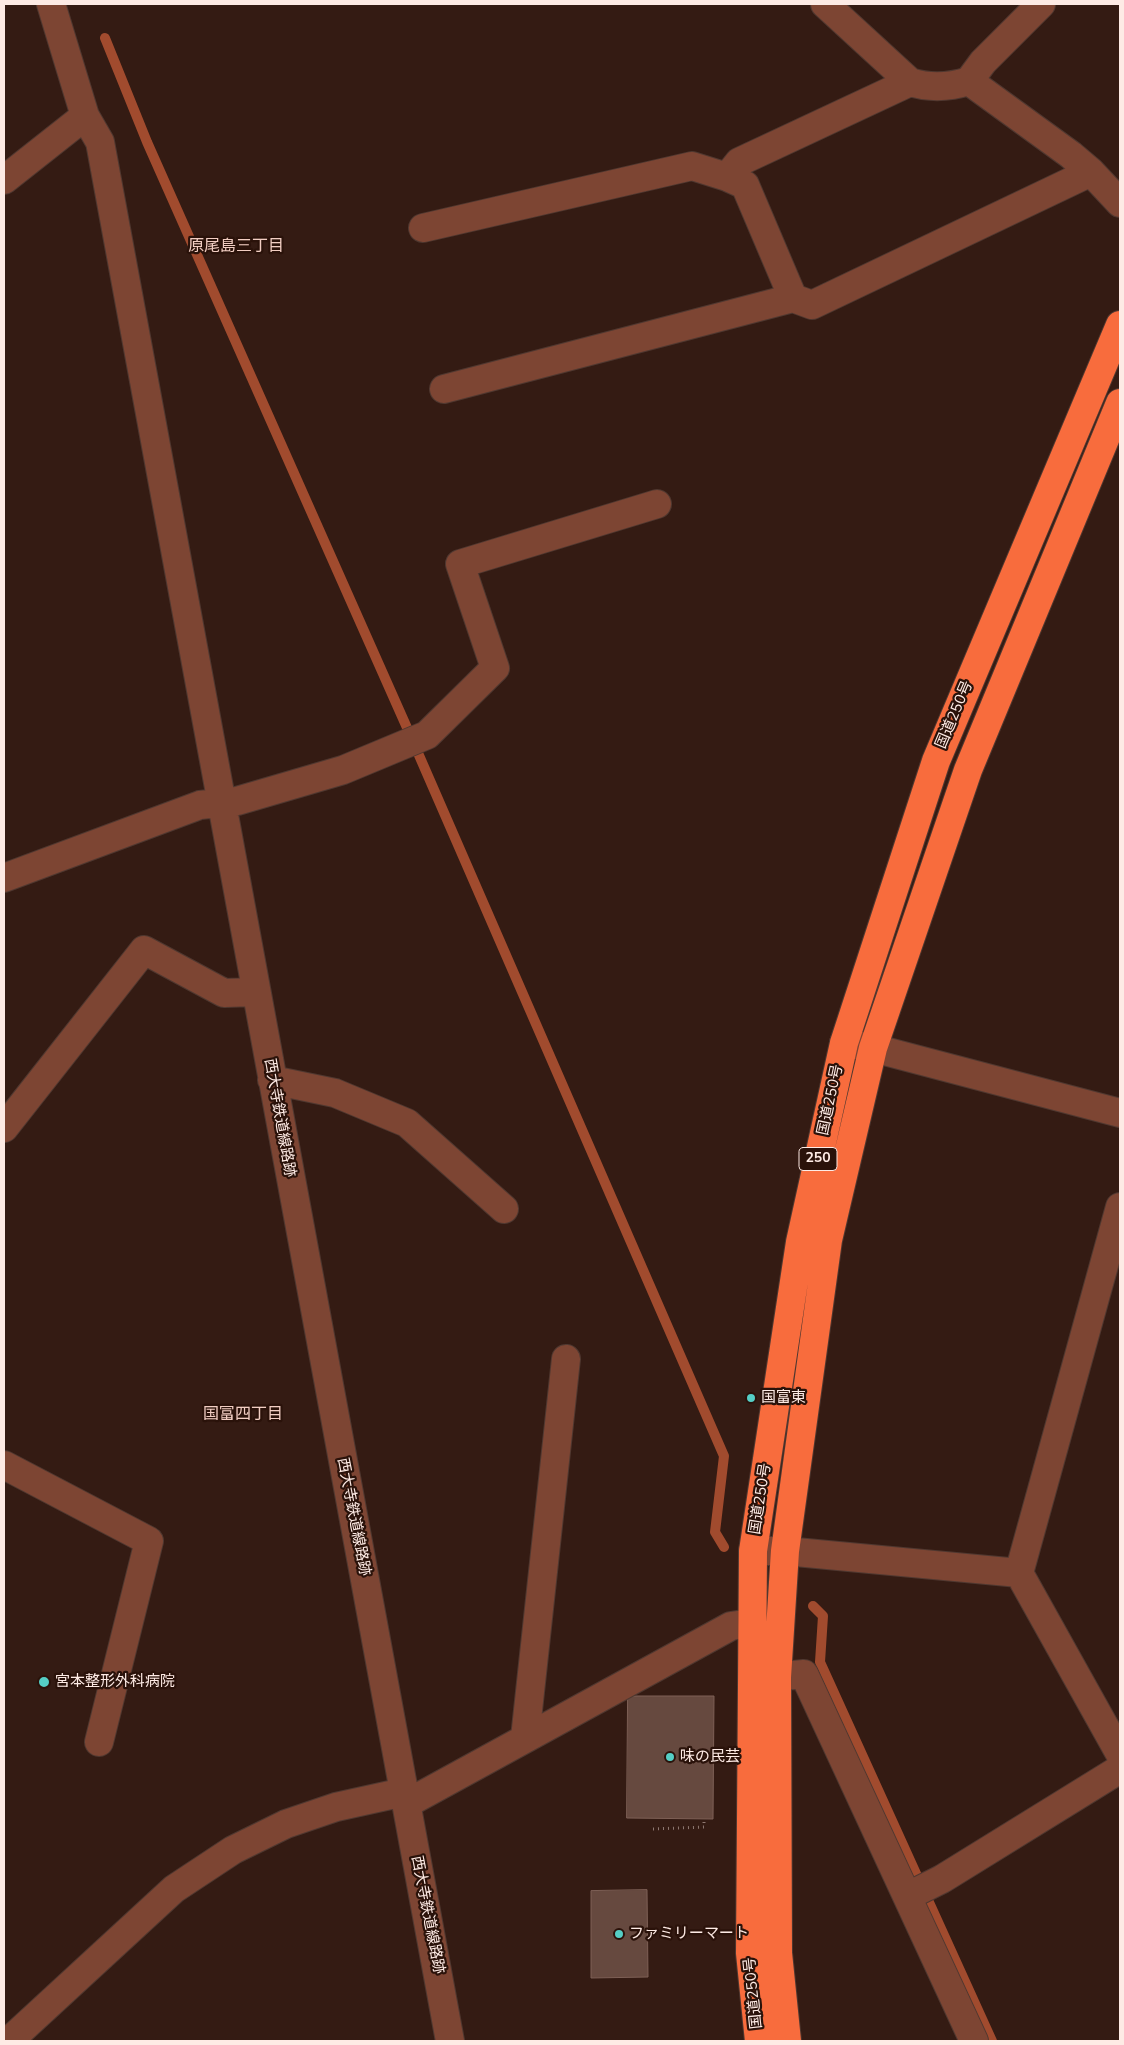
<!DOCTYPE html>
<html>
<head>
<meta charset="utf-8">
<style>
  body { margin:0 }
  #map { position:relative; width:1124px; height:2045px; overflow:hidden; background:#341b13; font-family:"Nunito Sans",sans-serif }
  canvas { display:block }
  .frame { position:absolute; inset:0; border:5px solid #feebe5; pointer-events:none }
</style>
</head>
<body>
<div id="map">
<canvas width="1124" height="2045"></canvas>
<div class="frame"></div>
</div>
<script>
const ctx = document.querySelector('canvas').getContext('2d');
ctx.lineJoin = 'round';
function trace(path, color, width, dash) { ctx.strokeStyle = color; ctx.lineWidth = width; ctx.lineCap = dash ? 'butt' : 'round'; ctx.setLineDash(dash || []); ctx.stroke(path); }
function fill(path, color) { ctx.fillStyle = color; ctx.fill(path, 'evenodd'); }
function drawText(font, color, halo, rows, align = 'center') {
  ctx.font = font + ' "Nunito Sans","Noto Sans JP",sans-serif'; ctx.lineWidth = 4.5; ctx.setLineDash([]); ctx.textBaseline = 'middle'; ctx.strokeStyle = halo; ctx.fillStyle = color; for (const [text, x, y, turn = 0] of rows) {
    ctx.save(); ctx.translate(x, y); ctx.rotate((+turn || 0) * Math.PI / 180); ctx.textAlign = isNaN(turn) ? turn : align; if (halo) ctx.strokeText(text, 0, 0); ctx.fillText(text, 0, 0); ctx.restore();
  }
}
trace(new Path2D(`
  M105 38 147 142 408 730 724 1456 715 1532 724 1547
  M813 1606 823 1616 820 1662 992 2041`), '#a14b2e', 10);
const building = new Path2D(`
  M628 1696H714L713 1819 627 1818Z
  M647 1890 648 1977 591 1978V1891Z`);
fill(building, '#66493f');
trace(building, '#7e6056', 1);
const minor = new Path2D(`
  M51 4 85 116 100 142 450 2041
  M825 4 910 82
  M969 81 983 62 1041 4
  M727 177 739 162 910 82C929 88 950 87 969 81L1071 155 1091 172
  M4 180 85 116
  M423 228 692 166 727 177 745 185 793 298
  M444 389 793 298 812 305 1091 172 1120 203
  M4 878 200 805 237 801 343 770 427 735 495 668 460 564 657 504
  M844 1043 873 1048 1120 1113
  M272 1080 335 1093 407 1123 504 1209
  M4 1128 144 950 224 993 256 992
  M1120 1207 1019 1573 1120 1754
  M4 1465 149 1541 99 1742
  M753 1551H785L1019 1573
  M753 1679 804 1674 974 2041
  M525 1738 566 1359
  M406 1804 731 1626 751 1623
  M908 1896 942 1879 1120 1769
  M9 2041 174 1889 233 1850 286 1824 336 1807 404 1792`);
const highway = new Path2D(`
  M759 2041 750 1953 753 1551 800 1242 844 1043 936 761 1120 325
  M787 2041 778 1953 777 1677 785 1551 828 1240 873 1048 968 770 1120 403`);
trace(minor, '#503830', 30);
trace(highway, '#503830', 30);
trace(new Path2D(`
  M653 1829 704 1827V1818`), '#8e7871', 3, [1, 4]);
trace(minor, '#7d4533', 28);
trace(highway, '#f86c3d', 28);
for (const [x, y, r, color] of [
  [751,1398,5,"#55cec5"],
  [44,1682,6,"#55cec5"],
  [670,1757,5,"#55cec5"],
  [619,1934,5,"#55cec5"]
]) { const dot = new Path2D(); dot.arc(x, y, r, 0, 2 * Math.PI); ctx.fillStyle = color; ctx.fill(dot); trace(dot, '#2a120a', 2); }
for (const [x, y, w] of [
  [818,1159,38]
]) { const box = new Path2D(); box.roundRect(x - w / 2, y - 11.5, w, 23, 4); ctx.fillStyle = '#2a120a'; ctx.fill(box); trace(box, '#feebe5', 1); }
drawText('bold 14px', '#feebe5', null, [
  ["250",818,1159]
]);
drawText('15px', '#feebe5', '#2a120a', [
  ["国道250号",955,715,-67],
  ["国道250号",831,1100,-78],
  ["西大寺鉄道線路跡",279,1118,80],
  ["国道250号",761,1499,-81],
  ["西大寺鉄道線路跡",353,1517,79],
  ["西大寺鉄道線路跡",427,1915,79],
  ["国道250号",754,1993,-96]
]);
drawText('15px', '#feebe5', '#2a120a', [
  ["国富東",761,1398],
  ["宮本整形外科病院",55,1682],
  ["味の民芸",680,1757],
  ["ファミリーマート",629,1934]
], 'left');
drawText('16px', '#f2cec3', '#2a120a', [
  ["原尾島三丁目",236,247],
  ["国富四丁目",243,1415]
]);
</script>
</body>
</html>
